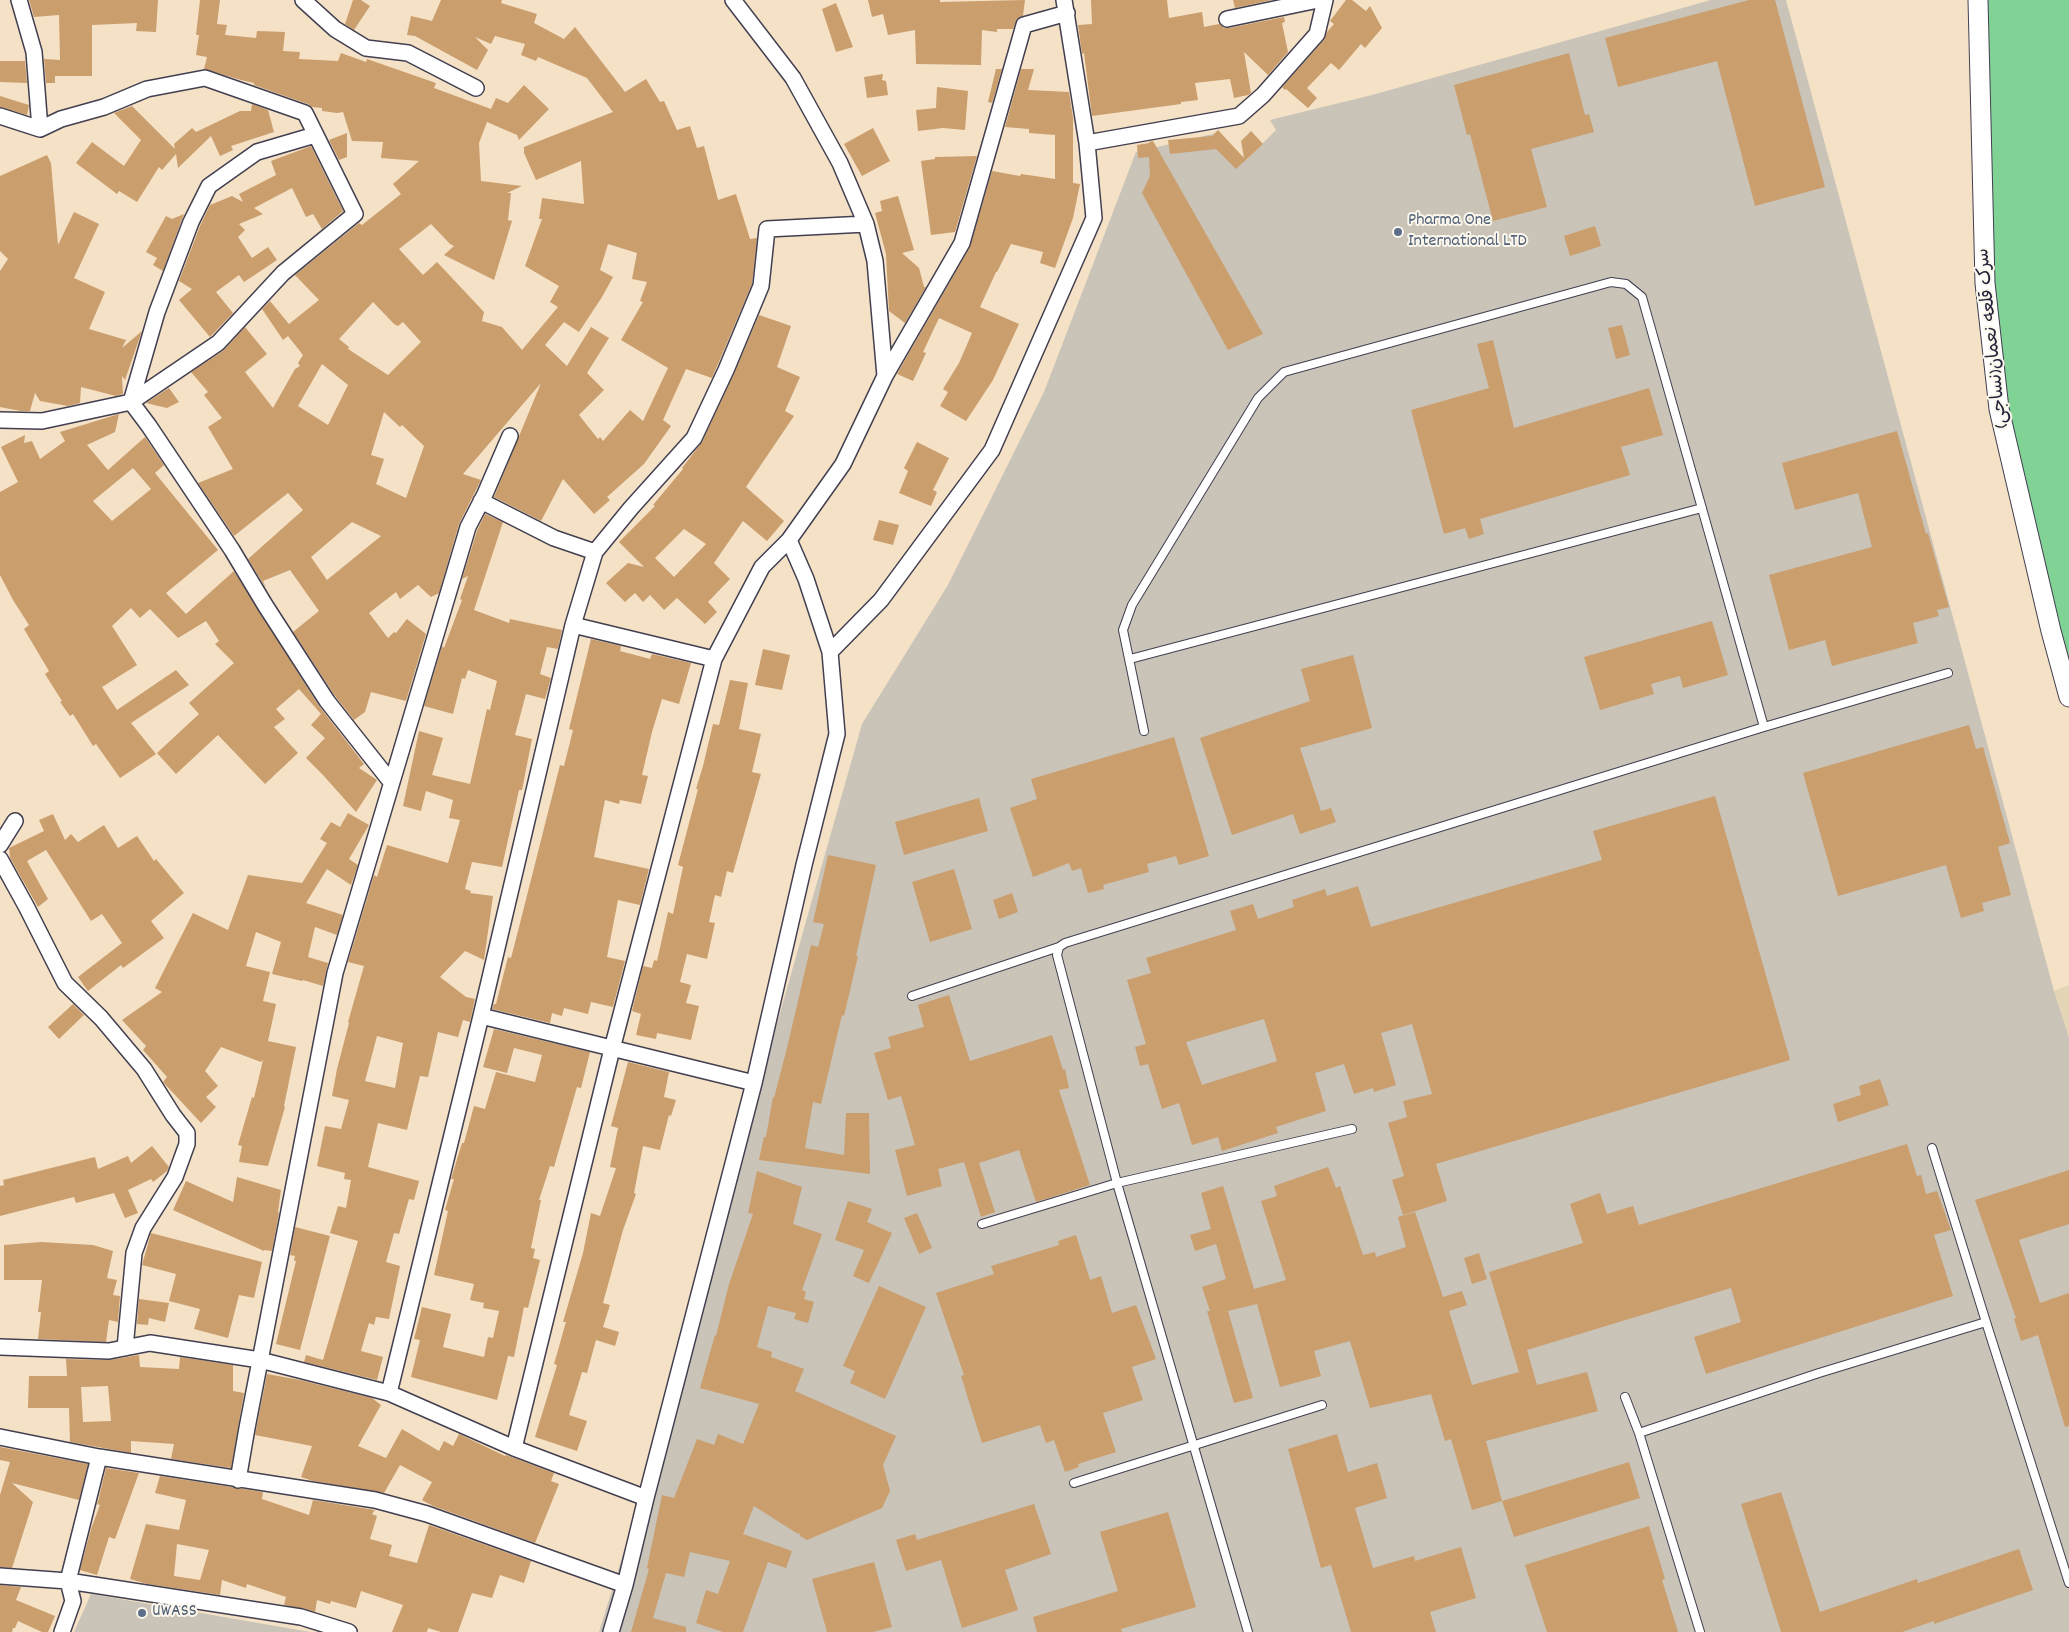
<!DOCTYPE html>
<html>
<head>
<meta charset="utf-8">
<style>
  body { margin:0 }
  canvas { display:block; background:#f4e1c6 }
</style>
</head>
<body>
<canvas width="2069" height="1632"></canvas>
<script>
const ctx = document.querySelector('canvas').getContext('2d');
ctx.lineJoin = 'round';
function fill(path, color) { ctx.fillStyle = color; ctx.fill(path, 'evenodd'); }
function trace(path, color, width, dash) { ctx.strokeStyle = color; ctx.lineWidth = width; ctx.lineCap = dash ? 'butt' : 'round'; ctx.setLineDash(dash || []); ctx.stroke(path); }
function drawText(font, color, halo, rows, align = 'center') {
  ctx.font = font + ' Dekko,"Playpen Sans Arabic",sans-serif'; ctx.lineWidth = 4; ctx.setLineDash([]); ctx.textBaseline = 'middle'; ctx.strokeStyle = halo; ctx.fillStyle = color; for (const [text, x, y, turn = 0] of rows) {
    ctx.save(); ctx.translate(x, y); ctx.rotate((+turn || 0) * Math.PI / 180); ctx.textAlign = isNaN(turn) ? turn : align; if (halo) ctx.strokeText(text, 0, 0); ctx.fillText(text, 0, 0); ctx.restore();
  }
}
fill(new Path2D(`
  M2069 985V1038L2054 991Z`), '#e4d5b7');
fill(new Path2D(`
  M1711 0H1786L2054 991 2069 1038V1632H599L666 1415 862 724 948 585 1044 392 1136 152 1217 133 1246 160 1276 130 1270 120 1372 95Z
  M91 1594 310 1632H74Z`), '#c9c3b8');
fill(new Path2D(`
  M1978 0H2069V697L1999 409Z`), '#80d395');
fill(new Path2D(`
  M29 0H158L156 32 136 31 137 23 92 25V76H55V83H46L44 59 60 60 59 15 34 17Z
  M200 0H220L217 24 227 25 225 35 256 38 257 31 285 32 283 51 300 52 299 59 338 61 341 53 366 62 367 59 436 83 434 88 491 109 496 98 508 103 524 85 549 109 519 140 517 135 487 122 479 143 481 181 522 186 507 193H511L508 220 512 221 494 280 444 255 454 246 450 244 431 224 399 249 423 275 437 262 484 312 482 321 502 327 522 350 558 307 550 302 559 286 525 266 542 219H539L542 198 584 204 581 161 536 180 524 153V147L613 112 587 78 538 57 536 61 521 55 525 44 495 36 491 44 475 37 488 50 477 70 415 36 407 35 411 16 432 21 441 0H502L501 3 537 14 534 23 564 39 575 27 625 92 646 79 660 102 664 101 677 130 690 126 697 148 704 146 718 200 736 194 750 239 757 238 752 284 712 378 686 369 663 420 671 426 644 464 607 497 610 500 594 514 563 479 541 521 494 497 541 383 463 474 481 480 459 524 439 593 431 597 418 585 400 599 396 592 369 613 388 638 394 632 396 633 407 619 426 634 406 701 371 692 365 712 354 720 335 696 293 632 319 611 290 570 263 581 266 588 248 559 303 510 288 493 234 536 198 483 233 469 208 427 222 418 204 395 208 392 191 372 223 351 245 327 267 354 245 372 273 408 295 369 300 366 298 363 303 355 288 336 283 340 262 309 270 301 289 324 319 300 295 275 359 223 362 225 401 194 393 184 419 161 381 158 383 142 352 141 343 112 337 113 322 111V108L312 107 308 104 254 85V83L241 80 204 69 207 57 196 55 199 35H196ZM608 244 637 253 632 279 647 282 640 301 643 302 621 340 668 368 643 421 630 410 603 441 600 437 598 439 579 415 604 390 587 373 609 338 591 327 567 366 545 345 564 322 579 332 602 297 613 277 600 270ZM373 302 394 324 398 326 403 322 421 342 388 375 348 349 349 347 339 339ZM322 364 348 385 328 425 298 406ZM384 412 400 427 402 425 424 446 406 498 376 484 384 459 371 455ZM352 522 381 536 327 580 311 557Z
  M353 0H361L370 6 354 30 345 24Z
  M868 0H940V2L1025 0 1023 16 1017 19 1013 29H997V32L982 30 981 65 916 64 915 30 888 35 883 14 872 17Z
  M1091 0H1167L1169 18 1202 12 1204 27 1219 24 1224 28H1229L1284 17 1285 22 1282 23 1288 52 1268 75 1244 52 1251 93 1248 95 1234 98 1230 79 1195 83 1198 100 1181 102V104L1092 116 1084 53 1082 54 1078 25 1092 24Z
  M1233 0H1272L1235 8Z
  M1346 0H1352L1366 11 1370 6 1382 28 1365 48 1361 44 1339 70 1331 63 1307 88 1317 98 1308 108 1286 89 1285 90 1282 87 1324 40 1327 32 1334 24 1330 21Z
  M1749 0H1775L1825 187 1755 206 1717 61 1618 87 1605 38Z
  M836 3 853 47 836 52 822 9Z
  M1569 53 1585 115 1589 114 1594 132 1531 149 1547 207 1493 221 1470 134 1467 135 1454 85Z
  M0 61H25L27 83 0 82Z
  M996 69H1002L992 103 988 102Z
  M1021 69H1034L1028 90 1069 92 1073 118V183L1080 184 1073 218 1055 268 1040 263 1043 252 1011 244 997 272H996L980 307 1019 324 993 380 966 421 940 406 948 392 943 389 959 363 972 333 939 318 923 352 926 353 913 381 897 374 970 247 992 171 1020 176 1021 174 1055 179V135L1029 133V129L1005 127Z
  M883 74 882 80 886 81 888 95 867 98 864 77Z
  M937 87 968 91 965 130 943 128 918 131 916 110 936 108Z
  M0 96 29 105 27 115 0 107Z
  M252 104 268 110 274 132 231 146 233 150 220 156 211 136 178 168 176 154 162 170 159 167 137 202 119 191 117 194 76 163 92 142 124 166 141 140 114 113 132 106 175 149 174 144 192 128 196 132 240 111H251Z
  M873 128 890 161 862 176 844 144Z
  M1218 130 1244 158 1241 141 1251 131 1263 144 1236 169 1216 149 1170 154 1168 140 1212 136Z
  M347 133V157L339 160 329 140Z
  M1153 141 1263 334 1228 350 1142 193 1150 176 1149 157 1138 158 1137 145 1149 143V142Z
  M311 146 343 211 322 229 313 214 306 217 292 188 254 208 263 214 239 224 245 230 238 237 252 258 268 247 277 260 244 282 239 275 216 292 233 313 210 337 179 300 192 289 179 281 200 226 210 205 232 196 243 202 239 194 276 175 271 161Z
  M47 155 51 163 58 245 74 212 99 224 74 278 105 292 89 329 126 340 122 348 142 331 125 380 122 376 123 394 116 396 81 387 80 403 68 406 40 401 35 393 30 411H21L0 407V271L8 259 0 251V176Z
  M977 156 955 232 931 235 921 161 935 159V157Z
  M898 196 914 250 902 253 919 268 924 287H926L905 323 889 311 886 254 875 213 882 211 880 201Z
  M184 214 182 219 163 271 153 265 157 258 146 252 166 216 172 219Z
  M1595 226 1601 246 1570 256 1564 236Z
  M759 315 791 326 777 367 800 377 785 411 794 416 746 487 784 521 767 541 743 521 714 563 730 579 708 602 717 612 705 624 677 598 664 610 650 595 643 602 635 593 625 602 606 583 628 563 644 567 619 542 655 506 653 505 683 469 682 468 702 442 734 374ZM684 529 706 544 674 577 655 558Z
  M1622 325 1630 355 1616 359 1608 328Z
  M1493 340 1514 428 1649 388 1663 435 1621 447 1630 475 1480 519 1484 534 1469 539 1465 528 1444 534 1411 410 1489 388 1477 344Z
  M169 388 179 402 167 408 146 403Z
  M119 414 115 432 87 445 108 470 145 437 164 465 155 473 218 550 166 593 186 614 234 571 319 706 364 764 359 768 377 780 356 812 323 775 306 758 325 738 311 725 321 714 299 689 276 709 285 719 274 727 298 753 265 784 218 735 176 774 157 753 199 714 189 703 234 663 215 644 219 641 206 621 178 638 150 609 140 618 131 608 112 626 137 665 102 687 117 710 176 670 189 685 131 723 156 754 120 778 96 744 93 746 73 714 70 716 60 702 62 701 45 674 49 671 24 629 29 625 13 600 0 575V492L18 482 1 447 25 435 24 443 32 441 40 459 65 441 60 432ZM133 468 151 489 112 521 93 501Z
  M1897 431 1926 534 1928 533 1949 607 1937 610 1939 616 1913 623 1918 643 1832 666 1825 640 1789 650 1769 575 1872 547 1858 493 1795 510 1782 463Z
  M917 442 949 458 933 490 937 492 931 506 899 493 908 471 904 468Z
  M485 514 503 522 474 610 509 623 510 619 562 630 558 649 547 647 540 674 551 678 545 699 526 694 515 735 532 739 522 790H519L502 867 472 862 465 889 471 891 470 893 493 896 484 960 465 951 440 977 466 997 475 999 470 1022 463 1020 458 1037 438 1032 428 1077 420 1076 407 1130 378 1123 368 1167 419 1181 414 1200 409 1199 399 1234 394 1233 386 1262 400 1266 389 1319 376 1317 374 1325 369 1323 361 1351 383 1357 377 1380 304 1362 306 1355 323 1360 358 1241 330 1233 338 1206 346 1208 351 1180 344 1179 345 1173 317 1166 325 1126 341 1129 349 1100 332 1096 337 1069 349 1023 348 1022 364 966 348 962 374 875 377 877 387 845 448 863 460 820 449 818 453 800 426 791 421 811 403 806 419 731 443 738 432 775 470 784 487 709 490 710 497 681 468 670 465 679 462 678 453 714 424 706 442 646 444 648 462 600 460 599 468 576 462 579 477 531ZM377 1036 403 1043 395 1088 365 1081Z
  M879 520 899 525 893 545 873 540Z
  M1712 621 1728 675 1683 688 1680 676 1651 684 1654 694 1600 710 1584 657Z
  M591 639 621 646 620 651 650 659 652 654 691 663 679 704 662 699 652 732 642 775 648 776 641 804 620 800 619 804 605 800 594 857 649 869 640 905 618 900 607 957 625 961 613 1007 591 1002 588 1014 564 1008 562 1016 552 1013 550 1023 492 1009 494 1004H496L508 957 511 958 518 931 560 765 564 766 573 730 569 729Z
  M763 649 790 655 782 690 755 685Z
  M1353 655 1372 728 1300 748 1321 811 1331 808 1336 822 1300 834 1293 814 1232 835 1200 738 1310 701 1301 669Z
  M730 680 748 683 739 729 761 734 752 772 761 774 733 873 727 871 721 897 715 895 709 922 715 923 707 959 687 954 680 982 691 985 686 1003 699 1006 691 1040 657 1033 656 1039 636 1035 641 1014 632 1011 643 966 652 968 654 960 657 961 668 912 673 914 683 867 678 865 698 789H696L703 766 713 724 719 725Z
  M1969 725 1976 749 1983 747 2010 843 1998 847 2011 895 1982 903 1984 911 1961 918 1946 865 1838 896 1803 773Z
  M1174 737 1209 856 1179 865 1176 856 1147 864 1149 872 1103 885 1104 889 1088 893 1081 868 1072 871 1069 863 1033 877 1010 808 1037 799 1031 779Z
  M1715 796 1790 1060 1436 1164 1447 1201 1403 1215 1392 1180 1404 1176 1388 1123 1407 1117 1403 1101 1432 1094 1412 1024 1381 1033 1396 1085 1374 1092 1373 1088 1354 1094 1344 1064 1315 1073 1326 1111 1276 1127 1278 1133 1222 1151 1218 1137 1192 1145 1179 1103 1162 1109 1148 1064 1140 1066 1135 1047 1146 1044 1127 980 1151 973 1146 958 1236 930 1230 911 1253 904 1258 919 1294 907 1292 900 1325 889 1327 896 1358 886 1371 927 1602 860 1593 831ZM1264 1019 1277 1061 1202 1085 1186 1042Z
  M979 798 988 831 904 855 895 822Z
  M348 813 369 825 349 859 358 865 351 885 327 869 306 903 343 915 337 935 315 927 308 957 328 963 323 986 303 980 302 981 272 974 281 942 256 932 246 966 270 972 263 1001 276 1004 268 1041 296 1047 284 1106 285 1107 268 1166 239 1162 242 1146 238 1145 252 1097 254 1098 263 1060 261 1062 221 1047 205 1071 218 1086 206 1097 216 1107 201 1123 163 1082 167 1077 143 1050 146 1046 122 1020 162 992 155 988 193 913 228 930 248 875 302 883 327 843 320 839 331 822 340 827Z
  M53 814 65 840 71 834 78 842 104 825 118 848 137 836 154 861 156 859 184 893 151 921 164 938 123 968 121 965 88 991 78 977 122 943 102 914 91 921 46 850 27 861 48 899 38 907 10 858 9 848 44 831 39 820Z
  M828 855 876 865 856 956H858L844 1016 842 1015 821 1104 813 1102 805 1148 844 1155 846 1113H869L870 1174 759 1160 764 1137H766L773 1097 774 1098 787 1048 811 945 818 947 824 924 813 922Z
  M954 869 972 929 930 942 912 882Z
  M1012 893 1018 912 999 919 993 900Z
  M949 995 970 1061 1052 1035 1063 1070 1065 1069 1069 1088 1059 1090 1090 1185 1036 1202 1019 1150 979 1163 995 1212 981 1217 964 1162 938 1169 942 1186 907 1196 895 1150 915 1145 901 1096 888 1100 874 1053 891 1048 888 1037 924 1027 918 1005Z
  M73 1004 84 1015 59 1039 48 1027Z
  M494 1029 590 1052 581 1088 577 1087 554 1167 550 1166 539 1200H541L531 1248 535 1249 533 1258 540 1260 528 1308 524 1307 514 1357 508 1356 497 1400 411 1377 420 1340 414 1339 422 1307 451 1314 443 1347 484 1357 488 1337 493 1338 499 1311 483 1308 484 1303 470 1300 474 1284 434 1275 448 1211 445 1210 454 1179H451L462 1143H464L474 1106 485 1109 496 1072 535 1082 542 1055 514 1048 507 1073 483 1067Z
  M628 1062 669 1072 664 1097 676 1100 671 1116 669 1115 660 1150 643 1146 634 1193 636 1194 623 1230 603 1303 610 1305 603 1327 619 1332 615 1346 596 1340 587 1373 582 1372 569 1415 587 1421 577 1451 535 1437 557 1365 554 1364 566 1322H563L583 1253 591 1213 600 1216 616 1168 610 1167 618 1128 611 1126Z
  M1880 1079 1889 1105 1838 1122 1833 1104 1861 1095 1859 1086Z
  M1907 1144 1917 1176 1921 1175 1926 1194 1937 1191 1951 1230 1934 1235 1953 1296 1706 1374 1694 1337 1741 1322 1731 1288 1527 1350 1537 1385 1587 1372 1598 1411 1486 1441 1502 1501 1472 1510 1451 1439 1445 1441 1431 1394 1370 1408 1350 1341 1314 1351 1321 1376 1280 1387 1257 1304 1228 1311 1253 1398 1234 1403 1207 1311H1210L1202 1287 1226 1279 1216 1244 1195 1251 1190 1235 1211 1229 1201 1193 1223 1186 1254 1289 1286 1280 1261 1201 1277 1196 1274 1186 1328 1167 1336 1188 1340 1186 1363 1255 1375 1252 1376 1257 1406 1247 1398 1217 1415 1212 1443 1297 1462 1291 1467 1305 1449 1311 1472 1385 1519 1372 1489 1272 1583 1243 1570 1204 1600 1193 1607 1214 1633 1206 1639 1225Z
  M152 1146 169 1167 167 1171 153 1182 151 1179 128 1190 138 1213 125 1218 114 1193 76 1203 74 1197 0 1216V1186L4 1185 3 1180 95 1157 98 1169 128 1156 131 1163Z
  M2069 1170V1224L2019 1240 2040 1303 2069 1293V1426L2065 1427 2038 1335 2021 1341 2014 1319 2016 1318 1975 1200Z
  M757 1171 802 1187 793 1224 822 1234 802 1290 806 1292 804 1299 814 1302 808 1323 794 1319 796 1313 768 1306 757 1347 772 1352 771 1357 804 1369 795 1391 896 1436 883 1465 890 1491 882 1508 807 1540 800 1536 799 1532 798 1534 754 1506 743 1534 792 1551 786 1568 768 1562 743 1632H723L696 1623 706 1590 718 1594 730 1561 690 1552 684 1577 666 1573 653 1618 686 1627V1632H631L649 1569 647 1568 662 1495 674 1498 697 1439 714 1445 718 1434 743 1444 759 1404 700 1388 715 1335 716 1336 729 1284 753 1214 748 1213Z
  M237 1177 281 1190 278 1212 279 1213 272 1251 264 1250V1251L173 1210 186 1181 233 1202Z
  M848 1201 872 1209 867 1222 892 1233 869 1283 853 1276 864 1250 835 1240Z
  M917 1213 932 1248 919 1254 904 1218Z
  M295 1227 330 1236 300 1350 276 1344 296 1261H294L295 1256 290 1255Z
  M151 1233 262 1262 254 1298 239 1295 228 1338 194 1329 200 1309 169 1301 176 1274 142 1265Z
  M1076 1235 1090 1280 1101 1276 1112 1313 1136 1305 1156 1359 1132 1367 1143 1400 1103 1413 1116 1452 1078 1464 1079 1467 1065 1472 1054 1440 1046 1443 1040 1425 982 1443 961 1376 964 1375 936 1293 994 1274 991 1266 1059 1245 1058 1241Z
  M41 1242 93 1245 113 1251 107 1278 117 1280 113 1295 120 1296 118 1322 109 1320 106 1342 38 1339 41 1312H38L42 1280H4V1245Z
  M1479 1253 1487 1279 1472 1284 1464 1258Z
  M879 1286 926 1307 885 1399 850 1383 855 1371 843 1366Z
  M139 1299 169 1303 165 1322 149 1318 148 1325 137 1324Z
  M139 1355 140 1367 179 1369 180 1357 233 1365V1391L244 1393 231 1468 171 1459 174 1444 131 1441V1453L70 1442 69 1408H28L29 1376H67L66 1359 109 1360ZM108 1386 111 1421 83 1422 81 1387Z
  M267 1374 300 1380 372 1398 381 1405 358 1446 386 1458 402 1429 439 1451 444 1441 453 1446 459 1434 505 1456 506 1455 554 1473 551 1481 559 1484 535 1543 433 1506 422 1500 432 1482 400 1465 384 1493 313 1481 301 1477 312 1446 255 1435Z
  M1337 1434 1348 1472 1377 1463 1387 1498 1355 1508 1373 1568 1414 1556 1415 1561 1461 1547 1476 1598 1430 1612 1436 1632H1351L1331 1565 1321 1568 1288 1449Z
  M0 1447 88 1464 79 1500 12 1483 33 1502 12 1568 0 1567V1495L10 1462 0 1460Z
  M1629 1462 1640 1498 1514 1537 1502 1501Z
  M106 1468 139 1473 115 1539 109 1537 97 1575 80 1570 91 1529 100 1505 97 1504 100 1495 99 1497Z
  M160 1476 263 1492 262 1499 309 1515 313 1500 375 1510 372 1514 377 1516 370 1539 392 1545 389 1556 417 1563 429 1525 531 1561 524 1583 500 1575 492 1598 472 1593 458 1632H441L428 1628 427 1632H392L403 1605 361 1591 356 1608 331 1601 330 1604 317 1600 315 1612 284 1605 286 1597 247 1584 246 1588 222 1580 220 1595 147 1584 130 1579 146 1524 179 1530 186 1500 155 1493ZM177 1544 209 1550 200 1580 174 1576Z
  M1781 1492 1820 1612 1917 1579 1918 1583 2019 1549 2033 1590 1934 1624V1621L1902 1632H1781L1741 1504Z
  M1034 1504 1051 1554 1005 1570 1018 1610 962 1628 941 1560 906 1571 896 1540 915 1534 917 1540Z
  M1168 1512 1196 1607 1121 1629 1122 1632H1037L1033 1617 1118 1591 1100 1532Z
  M1649 1526 1665 1579 1662 1580 1678 1632H1547L1525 1565Z
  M874 1562 892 1627 873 1632H827L812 1579Z
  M0 1585 21 1587 16 1600 55 1616 48 1632H42L18 1621 15 1628H13L12 1632H0Z`), '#cb9e6d');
const service = new Path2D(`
  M1130 659 1702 508
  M1144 731 1123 630 1132 605 1258 398 1284 372 1611 282 1626 284 1642 297 1764 727
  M912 996 1059 947
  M1932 1148 1986 1322
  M982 1224 1117 1183 1352 1129
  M1625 1397 1639 1433 1700 1632
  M1639 1433 1819 1373 1986 1322 2069 1583
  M1074 1483 1322 1405
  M1248 1632 1117 1183 1057 955 1059 947 1065 943 1764 727 1948 673`);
const minor = new Path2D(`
  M19 0 34 52 40 129
  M303 0 335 29 366 48 408 53 476 88
  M733 0 793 78 840 163 866 224 875 261 885 376
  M1227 19 1318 0
  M0 116 40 129 61 119 104 107 147 89 205 78 305 113 355 214 283 273 218 343 131 402 42 421 0 420
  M315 135 257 152 209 186 191 222 157 312 131 402 149 426 232 550 265 605 327 701 391 782
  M1087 143 1239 116 1263 95 1317 34 1325 0
  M481 501 554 538 595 552
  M573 625 714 659
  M830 652 881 600 992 450 1094 218 1087 143 1064 0
  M0 845 15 821
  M0 859 26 906 65 983 101 1018 144 1069 173 1115 187 1133V1144L175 1177 143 1228 134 1253 125 1348
  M481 1016 754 1083
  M0 1347 109 1351 150 1343 260 1360 389 1393 514 1448 646 1498
  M389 1393 481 1016 573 625 595 552 631 508 694 438 726 370 761 286 767 229 866 224
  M0 1437 99 1457 375 1500 427 1514 625 1585
  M514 1448 612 1049 714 659 762 567 789 540
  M238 1480 247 1428 335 973 468 527 485 494 510 436
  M0 1576 68 1581 301 1617 349 1632
  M62 1632 73 1601 68 1581 99 1457
  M611 1632 625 1585 646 1498 754 1083 804 865 837 734 830 652 806 579 789 540 843 464 885 376 962 243 1024 25 1067 13`);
const tertiary = new Path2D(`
  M1978 0 1985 283 1999 409 2051 631 2069 697`);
trace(service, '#423f50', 10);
trace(minor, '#423f50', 18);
trace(tertiary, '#423f50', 21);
trace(service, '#fff', 8);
trace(minor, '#fff', 15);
trace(tertiary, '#fff', 19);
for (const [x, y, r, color] of [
  [1398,232,5,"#5c6f8a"],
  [142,1613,5,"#5c6f8a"]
]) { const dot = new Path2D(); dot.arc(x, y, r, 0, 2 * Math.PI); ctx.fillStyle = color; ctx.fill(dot); trace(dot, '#fbf7ec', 2); }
drawText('18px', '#4e5e75', '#fbf7ec', [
  ["Pharma One",1408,222],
  ["International LTD",1408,243],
  ["UWASS",152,1613]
], 'left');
drawText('18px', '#22223b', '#fbf7ec', [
  ["سرک قلعه نعمان(نساجی)",1994,338,-96]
]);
</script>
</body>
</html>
